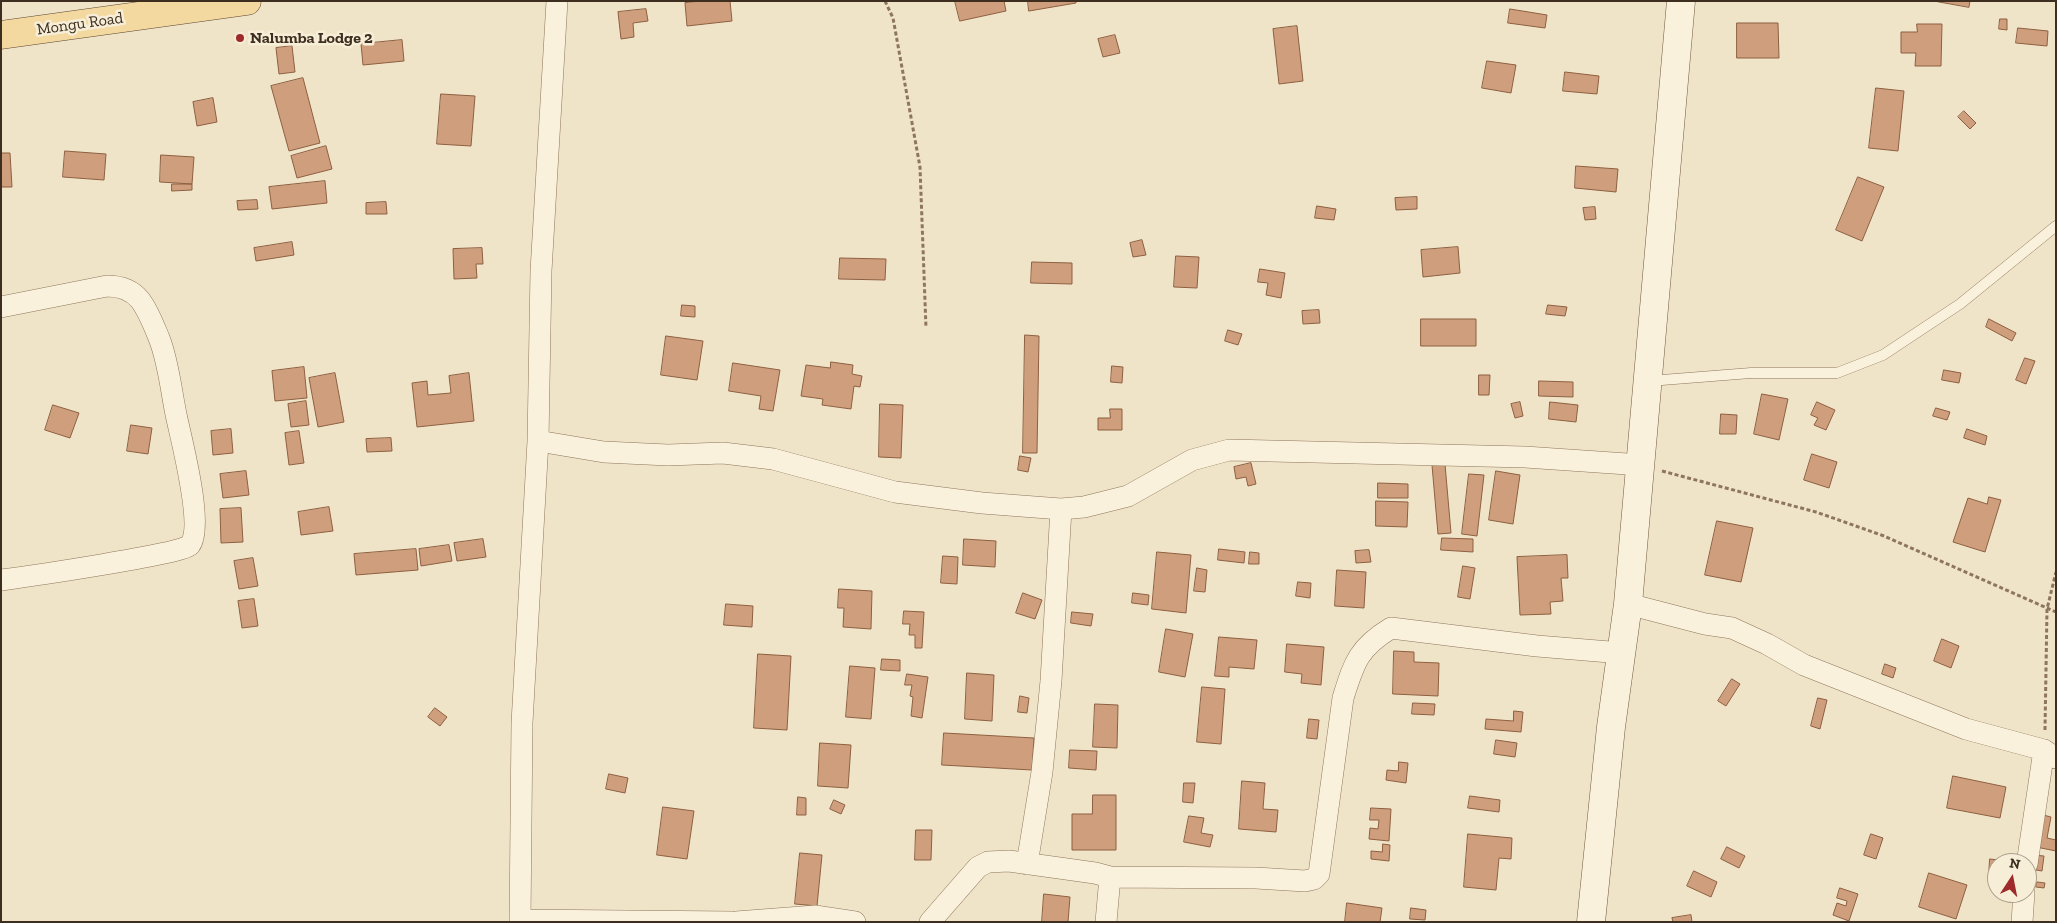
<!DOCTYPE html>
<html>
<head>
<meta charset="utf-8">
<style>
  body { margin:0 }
  #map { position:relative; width:2057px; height:923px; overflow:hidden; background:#f0e4c8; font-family:"Zilla Slab",serif }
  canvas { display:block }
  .frame { position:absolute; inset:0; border:2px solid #3d2e20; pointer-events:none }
  .north { position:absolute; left:1987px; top:853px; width:50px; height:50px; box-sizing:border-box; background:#f7eed8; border:1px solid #ada18e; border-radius:50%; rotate:11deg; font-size:14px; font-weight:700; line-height:20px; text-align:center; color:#3d2e20 }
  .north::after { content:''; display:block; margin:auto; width:18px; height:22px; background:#9e2a2b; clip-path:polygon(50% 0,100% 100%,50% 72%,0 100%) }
</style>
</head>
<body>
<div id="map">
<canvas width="2057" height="923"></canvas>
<div class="frame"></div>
<div class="north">N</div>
</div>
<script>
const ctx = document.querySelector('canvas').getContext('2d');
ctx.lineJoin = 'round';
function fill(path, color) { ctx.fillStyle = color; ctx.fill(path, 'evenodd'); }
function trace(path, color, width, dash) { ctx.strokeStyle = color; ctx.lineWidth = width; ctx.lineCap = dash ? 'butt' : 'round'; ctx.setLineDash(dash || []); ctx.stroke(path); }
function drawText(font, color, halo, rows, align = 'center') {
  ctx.font = font + ' "Zilla Slab",serif'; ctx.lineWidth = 5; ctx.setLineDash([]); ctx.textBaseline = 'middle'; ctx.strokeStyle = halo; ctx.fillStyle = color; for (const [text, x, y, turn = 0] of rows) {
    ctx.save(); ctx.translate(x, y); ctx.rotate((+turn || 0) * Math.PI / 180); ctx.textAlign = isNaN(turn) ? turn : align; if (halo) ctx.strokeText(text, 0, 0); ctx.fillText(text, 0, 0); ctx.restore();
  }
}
const building = new Path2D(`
  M701 1H730L732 21 687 26 685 3Z
  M955 1H1004L1006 11 960 21Z
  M1028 1H1076V3L1029 11Z
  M1934 1H1970L1969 7Z
  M646 9 648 21 633 23 634 37 621 39 618 12Z
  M1510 9 1547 15 1545 28 1508 23Z
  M2000 19H2007V30L1999 29Z
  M1737 23H1778L1779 58H1737Z
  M1917 24H1942L1941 66H1915L1916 53H1901V32H1917Z
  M1297 26 1303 81 1279 84 1273 29Z
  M2018 28 2048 31 2047 46 2016 43Z
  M1115 35 1120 53 1103 57 1098 39Z
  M402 40 404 61 363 65 361 44Z
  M292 46 295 72 279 74 276 48Z
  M1487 61 1516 65 1511 93 1482 88Z
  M1565 72 1599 76 1597 94 1563 91Z
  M303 78 320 143 289 151 271 86Z
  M1876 88 1904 91 1898 151 1869 148Z
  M441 94 475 96 471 146 437 144Z
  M213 98 217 122 197 126 193 102Z
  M1964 111 1976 123 1970 129 1958 117Z
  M326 146 332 169 297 178 291 156Z
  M65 151 106 154 104 180 63 177Z
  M1 153H10L12 187H1Z
  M161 155 194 157 192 184 160 182Z
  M1576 166 1618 169 1616 192 1575 188Z
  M1858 177 1884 187 1862 241 1836 230Z
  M325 181 327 203 272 209 269 187Z
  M172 184H192V190L172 191Z
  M1417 197V209L1396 210 1395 198Z
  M257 200 258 209 238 210 237 201Z
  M386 202 387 214H366V203Z
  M1317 206 1336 209 1334 220 1315 218Z
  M1595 207 1596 219 1585 220 1583 208Z
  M1142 240 1146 255 1133 257 1130 243Z
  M292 242 294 255 256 261 254 248Z
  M1458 247 1460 273 1423 277 1421 250Z
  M482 248 483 264H476L477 278 454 279 453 249Z
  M1176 256 1199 257 1197 288 1174 287Z
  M840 258 886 259 885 280 839 279Z
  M1032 262 1072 263V284L1031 283Z
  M1260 269 1285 273 1281 298 1266 295 1268 283 1258 282Z
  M682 305 695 306V317L681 316Z
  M1548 305 1567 307 1565 316 1546 314Z
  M1319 310 1320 323 1303 324 1302 311Z
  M1421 319H1476V346H1421Z
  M1989 319 2016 333 2012 341 1986 327Z
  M1228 330 1242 334 1238 345 1225 341Z
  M1025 335 1039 336 1037 453H1023Z
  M666 336 703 341 697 380 661 375Z
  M2025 358 2035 361 2026 384 2016 380Z
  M831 362 853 365 852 374 862 376 860 387 854 386 851 409 822 405 823 399 801 396 806 365 830 368Z
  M733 363 780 370 773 411 759 409 761 396 729 391Z
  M1112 366 1123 367 1122 383 1111 382Z
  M304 367 307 398 275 401 272 371Z
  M1944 370 1961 373 1959 383 1942 380Z
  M335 373 344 422 318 427 309 378Z
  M469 373 474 421 417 427 412 383 427 381 428 395 451 393 449 376Z
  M1479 375H1490L1489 395H1479Z
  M1539 381 1573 382V397L1539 396Z
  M1762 394 1788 399 1779 440 1754 434Z
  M306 401 309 425 291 427 288 404Z
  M1520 402 1523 416 1515 418 1511 404Z
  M1550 402 1578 405 1576 422 1549 419Z
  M1817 402 1835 410 1826 430 1814 425 1818 418 1811 415Z
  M880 404 903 405 901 458 879 457Z
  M53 405 79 413 70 438 45 430Z
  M1936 408 1950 412 1947 420 1933 416Z
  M1110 409H1122V430H1098V418H1110Z
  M1721 414 1737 415 1736 434H1720Z
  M131 425 152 428 148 454 127 451Z
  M231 429 233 453 213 455 211 431Z
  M1967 429 1987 436 1985 445 1964 438Z
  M299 431 304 463 289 465 285 433Z
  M391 438 392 451 367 452 366 439Z
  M1812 454 1837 462 1829 488 1804 480Z
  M1020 456 1031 458 1028 472 1018 470Z
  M1251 463 1256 484 1248 486 1246 477 1236 479 1234 467Z
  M1445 464 1451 533 1438 534 1432 465Z
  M246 471 249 495 223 498 220 474Z
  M1496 471 1520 475 1513 524 1489 520Z
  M1469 474 1484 475 1477 536 1462 534Z
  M1378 483 1408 484V498H1378Z
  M1989 497 2001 500 1985 552 1953 542 1968 498 1987 504Z
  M1376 501 1408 502 1407 527 1376 526Z
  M329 507 333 531 301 535 298 512Z
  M241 508 243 542 221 543 220 509Z
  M1717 521 1753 528 1741 582 1705 575Z
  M1442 538 1473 539V552L1441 550Z
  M483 539 486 557 457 561 454 543Z
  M964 539 996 541 995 567 963 565Z
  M449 545 452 561 421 566 419 549Z
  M416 549 418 570 356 575 354 554Z
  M1219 549 1245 552 1244 563 1218 560Z
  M1369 550 1371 562 1356 563 1355 551Z
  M1157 552 1191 555 1186 613 1152 609Z
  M1250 552 1259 553V564H1249Z
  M1567 555 1568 578H1561L1563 601 1550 602 1551 614 1520 615 1517 557Z
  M943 556 958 557 957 584 941 583Z
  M253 558 258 586 239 589 234 561Z
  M1463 566 1475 568 1470 599 1458 597Z
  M1197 568 1207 570 1205 592 1194 591Z
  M1337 570 1366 572 1364 608 1335 606Z
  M1298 582 1311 583 1310 598 1296 596Z
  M839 589 872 591 871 629 843 627 844 608H838Z
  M1023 593 1042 600 1035 619 1016 613Z
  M1133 593 1149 595 1148 605 1132 603Z
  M254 599 258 626 242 628 238 601Z
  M726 604 753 606 752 627 724 625Z
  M904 611 924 612 922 648H915V635H909L910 624H903Z
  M1072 612 1093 614 1091 626 1071 623Z
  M1166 629 1193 634 1185 677 1159 672Z
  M1219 637 1257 640 1254 669 1229 667V677L1215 676Z
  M1942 639 1959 646 1951 668 1934 661Z
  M1287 644 1324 647 1321 685 1301 683 1302 674 1285 672Z
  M1394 651 1414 652V662L1439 663 1438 696 1393 694Z
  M758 654 791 656 787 730 754 728Z
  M882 659 900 660V671L881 670Z
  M1885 664 1896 668 1893 678 1882 674Z
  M850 666 875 668 871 719 846 717Z
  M967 673 994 675 992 721 965 719Z
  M907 674 928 677 922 718 911 716 913 697 910 696 912 685H905Z
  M1732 679 1740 684 1726 706 1718 701Z
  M1202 687 1225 689 1221 744 1197 742Z
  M1020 696 1029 698 1027 713 1018 712Z
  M1818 698 1827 700 1820 729 1811 726Z
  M1413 703 1435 704 1434 715 1412 714Z
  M1095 704 1118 705 1117 748 1093 747Z
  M435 708 447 717 440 726 428 717Z
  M1514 711 1523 712 1521 732 1485 729 1486 719 1513 721Z
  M1309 719 1319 720 1317 739 1307 738Z
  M944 733 1034 738 1032 770 942 765Z
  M1496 740 1517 743 1515 757 1494 754Z
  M820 743 851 745 848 788 818 786Z
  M1070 750 1097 751 1096 770 1069 768Z
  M1399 762 1408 763 1406 783 1386 780 1387 770 1398 771Z
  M609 774 628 778 625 793 606 789Z
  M1953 776 2006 787 2000 818 1947 808Z
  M1242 781 1265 783 1263 809 1278 810 1276 832 1239 829Z
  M1184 783H1195L1193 803 1183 802Z
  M1093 795H1116V850H1072V814H1092Z
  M1470 796 1500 800 1499 812 1468 808Z
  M798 797 806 798V815H797Z
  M834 800 845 805 841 814 830 809Z
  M663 807 694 811 687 859 657 855Z
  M1371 808 1391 809 1389 841 1369 839 1370 828 1378 829 1379 820H1370Z
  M2043 815 2051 817 2047 838 2056 840V851L2036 847Z
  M1189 816 1204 818 1201 833 1213 835 1210 847 1184 842Z
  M916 830H932L931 860H915Z
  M1468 834 1512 838 1511 859 1499 858 1496 890 1464 887Z
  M1871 834 1883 838 1876 859 1864 855Z
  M1383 844 1390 845 1389 861 1371 859V851L1382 852Z
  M1727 847 1745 856 1739 868 1721 859Z
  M800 853 822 855 817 906 795 904Z
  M2032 855 2044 856 2042 871 2030 869Z
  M1990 859 1999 860V863H1997V875H1989Z
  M1694 871 1717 882 1711 897 1687 886Z
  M1929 873 1967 885 1956 919 1919 907Z
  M2037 882 2045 883 2044 888 2036 887Z
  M1840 888 1858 894 1849 921 1833 915 1837 903 1846 906 1847 901 1837 898Z
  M1044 894 1070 897 1068 922H1042Z
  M1347 903 1382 908 1380 922H1345Z
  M1411 908 1426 910 1425 920 1410 919Z
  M1691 915 1692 922H1673L1672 918Z`);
fill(building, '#cf9f7d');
trace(building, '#8d5f41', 1);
const service = new Path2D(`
  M1649 381 1751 373H1837L1883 355 1960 304 2056 226`);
const minor = new Path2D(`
  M1 307 107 286C120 286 132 290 140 300 148 310 154 326 159 338 169 363 171 392 177 419 182 442 204 527 190 545 183 554 24 577 1 580
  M538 441 604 452 668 455 723 453 773 459 895 492 982 503 1061 509 1084 507 1128 496 1192 460 1229 450 1525 457 1642 465
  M1628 604 1705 624 1732 628 1767 644 1804 665 1966 729 2044 750 2056 758
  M1027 864 1042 772 1051 681 1061 509
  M2027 864 2044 750
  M1110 877 1256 878 1305 881 1314 879 1319 874 1343 698C1354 663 1358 648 1391 628L1537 646 1622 653
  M520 920 733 922
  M520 922 522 723 538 441 541 271 557 1
  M736 922 815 916 855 922
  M930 922 978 867 988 862 1009 861 1095 873 1110 877 1106 922
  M2022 922 2024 893`);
const secondary = new Path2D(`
  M1591 922 1611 727 1628 604 1681 1`);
const primary = new Path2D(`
  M1 35 247 1`);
trace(service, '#8d765c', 11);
trace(minor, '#8d765c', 22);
trace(secondary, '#6f573f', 29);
trace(primary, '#5b4430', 29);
trace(new Path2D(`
  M885 1 893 18 920 167 926 328
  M1662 471 1816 512 1884 536 2056 612
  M2045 730 2047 609 2056 572`), '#8d765c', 3, [4, 2.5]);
trace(service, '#faf1dc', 10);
trace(minor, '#faf1dc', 21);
trace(secondary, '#faf1dc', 28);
trace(primary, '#f3d9a0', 28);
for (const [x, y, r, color] of [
  [240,38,5,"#9e2a2b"]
]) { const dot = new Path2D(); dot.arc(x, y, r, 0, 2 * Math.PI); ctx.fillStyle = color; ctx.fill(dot); trace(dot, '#f7eed8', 2); }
drawText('16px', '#3d2e20', '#f7eed8', [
  ["Mongu Road",80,24,-8]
]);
drawText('bold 16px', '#3d2e20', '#f7eed8', [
  ["Nalumba Lodge 2",250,38]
], 'left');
</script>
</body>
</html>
